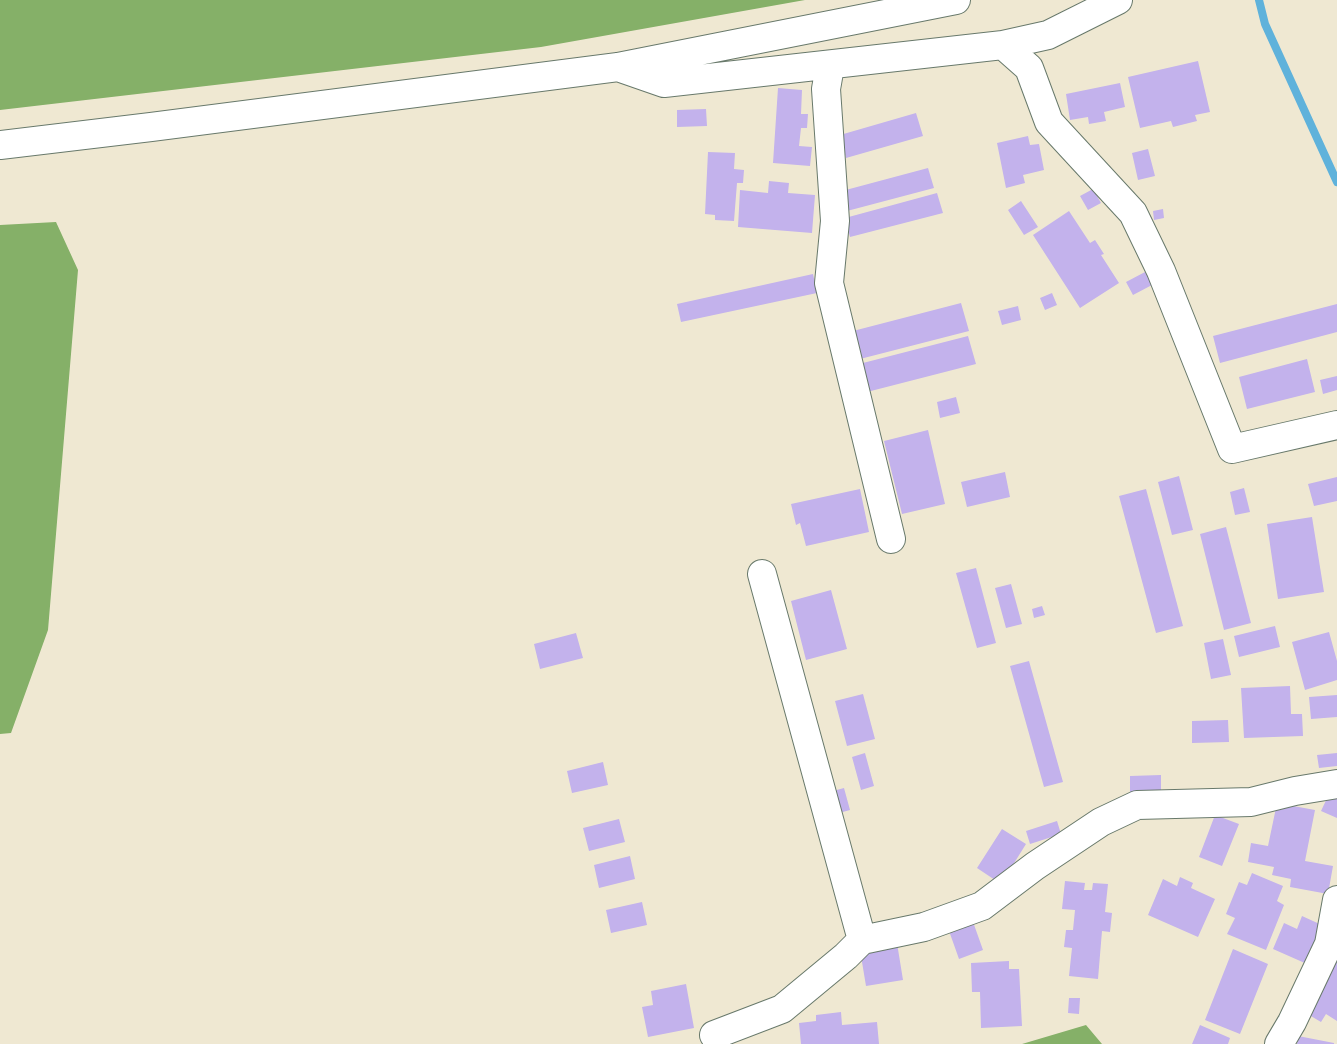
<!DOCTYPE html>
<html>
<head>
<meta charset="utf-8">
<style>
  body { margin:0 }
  canvas { display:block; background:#efe8d2 }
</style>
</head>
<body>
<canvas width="1337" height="1044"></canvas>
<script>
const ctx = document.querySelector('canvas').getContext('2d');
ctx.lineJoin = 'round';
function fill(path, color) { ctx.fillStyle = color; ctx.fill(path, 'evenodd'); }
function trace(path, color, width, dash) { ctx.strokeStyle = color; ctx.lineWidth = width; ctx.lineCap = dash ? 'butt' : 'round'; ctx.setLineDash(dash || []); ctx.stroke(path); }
fill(new Path2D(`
  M0 0H805L541 47 0 110Z
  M56 222 78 270 48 630 11 733 0 734V225Z
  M1086 1025 1102 1044H1022Z`), '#85b068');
trace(new Path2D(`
  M1259 0 1265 24 1337 182`), '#5fb2db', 8);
fill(new Path2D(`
  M1198 61 1210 112 1195 115 1197 121 1173 127 1171 121 1140 128 1128 77Z
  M1120 83 1125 107 1104 112 1106 121 1089 124 1088 117 1070 120 1066 94Z
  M778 88 802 90 801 114H808L807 128H801L799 146 812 147 810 166 773 163Z
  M706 109 707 126 677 127V110Z
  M916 113 923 136 846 158 840 135Z
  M1028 136 1030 145 1039 144 1044 170 1023 175 1025 183 1006 188 997 143Z
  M1148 149 1155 176 1138 180 1132 153Z
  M708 152 735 153 734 169 744 170 743 183H737L734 221 715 220V215L705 214Z
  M928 168 934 188 847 211 842 191Z
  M769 181 789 183 788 193 815 195 812 233 738 227 740 190 768 193Z
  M1093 189 1101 203 1088 210 1080 196Z
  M937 193 943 213 850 237 845 218Z
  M1021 201 1038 227 1024 235 1008 210Z
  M1163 209 1164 218 1154 220 1153 211Z
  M1069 211 1090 243 1095 240 1104 254 1101 255 1119 283 1080 308 1033 235Z
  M1145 272 1152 285 1133 295 1126 282Z
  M813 274 817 293 681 322 677 304Z
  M1052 293 1057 305 1045 310 1040 298Z
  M961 303 969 331 860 359 853 331Z
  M1337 304V332L1220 363 1213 336Z
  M1018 306 1021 320 1002 325 998 311Z
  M968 336 976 364 867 392 859 364Z
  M1307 359 1315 392 1247 409 1239 377Z
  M1337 376V390L1323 394 1320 380Z
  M956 397 960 413 940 418 937 402Z
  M928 430 945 504 902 514 884 441Z
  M1005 472 1010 497 967 507 961 482Z
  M1179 476 1193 530 1172 535 1158 482Z
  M1337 477V501L1314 506 1308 484Z
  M1244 488 1250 512 1235 515 1230 492Z
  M860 489 869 532 806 546 800 523 796 525 791 504Z
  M1146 489 1183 626 1156 633 1119 496Z
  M1312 517 1324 592 1278 599 1267 524Z
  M1226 527 1251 623 1224 630 1200 534Z
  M976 568 996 643 977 648 956 573Z
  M1011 584 1022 624 1006 628 995 588Z
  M831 590 847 649 806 660 791 601Z
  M1042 606 1045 615 1034 618 1032 609Z
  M1275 626 1280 647 1239 657 1234 636Z
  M1329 632 1337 661V680L1305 690 1292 642Z
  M576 633 583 658 540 669 534 644Z
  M1223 639 1231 675 1211 679 1204 643Z
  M1029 661 1063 782 1044 787 1010 666Z
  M1290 686 1291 714H1302L1303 736 1244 738 1241 688Z
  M863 694 875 739 847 746 835 701Z
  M1337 695V717L1311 719 1309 697Z
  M1228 720 1229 742 1192 743V721Z
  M865 753 874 786 861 790 852 757Z
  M1337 753V766L1319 768 1317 755Z
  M603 762 608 785 572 793 567 771Z
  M1161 775V794L1130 795V776Z
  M844 788 850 810 839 813 833 791Z
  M1330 792 1337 795V818L1321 811Z
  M1277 803 1315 810 1305 861 1333 866 1328 894 1290 887 1291 879 1272 875 1274 867 1248 862 1251 843 1268 846Z
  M1215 815 1239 824 1222 866 1199 857Z
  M619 819 625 842 589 851 583 828Z
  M1057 821 1061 834 1030 844 1026 831Z
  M1002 829 1026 844 1001 884 977 868Z
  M630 856 635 879 599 888 594 865Z
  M1252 873 1283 886 1277 901 1284 905 1266 950 1227 934 1235 918 1226 914 1239 882 1247 885Z
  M1180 877 1193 883 1191 888 1215 899 1198 937 1148 915 1163 879 1177 886Z
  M1065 881 1085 883 1084 890H1092L1093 883 1108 884 1105 912 1112 913 1110 932 1102 931 1098 979 1069 976 1072 948 1064 947 1066 930H1073L1075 910 1062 909Z
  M642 902 647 925 611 933 606 910Z
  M1302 916 1324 926 1307 964 1273 949 1284 923 1297 929Z
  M972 919 983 950 959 959 948 928Z
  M897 943 903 980 866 986 860 950Z
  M1233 949 1268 964 1240 1034 1205 1020Z
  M1337 959V1021L1326 1014 1321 1022 1304 1012Z
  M1009 961V969H1019L1022 1026 981 1028 980 992H972L971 963Z
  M686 984 694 1028 648 1037 642 1007 653 1005 651 991Z
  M1069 998H1080L1079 1014 1068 1013Z
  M841 1012 842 1025 877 1022 879 1044H801L799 1023 816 1021V1015Z
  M1200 1025 1230 1038 1228 1044H1192Z
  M1298 1036 1334 1043V1044H1297Z`), '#c3b2ec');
const street = new Path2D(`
  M1003 45 1048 35 1118 0
  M830 66 826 89 835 221 829 283 891 539
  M618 67 664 83 1003 45 1029 68 1049 122 1133 213 1161 271 1232 449 1337 425
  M0 145 151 127 618 67 956 0
  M762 574 862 940
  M714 1035 782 1009 846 956 862 940 924 927 982 906 1035 866 1101 822 1137 805 1251 802 1295 791 1337 784
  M1279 1044 1292 1022 1329 944 1337 900`);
trace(street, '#68796b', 30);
trace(street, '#fff', 28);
</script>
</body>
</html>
